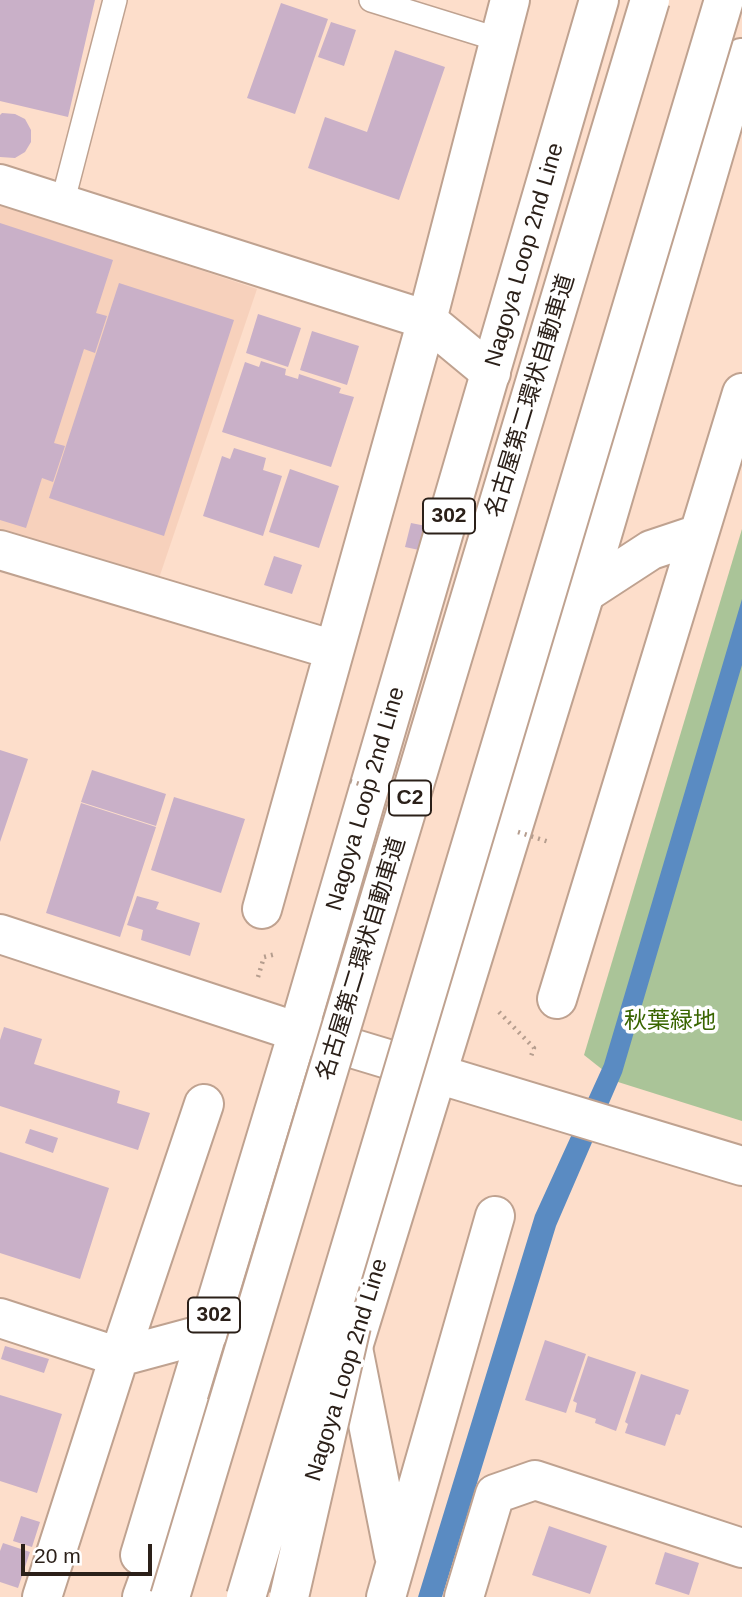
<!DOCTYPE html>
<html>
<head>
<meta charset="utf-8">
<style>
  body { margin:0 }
  #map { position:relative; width:742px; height:1597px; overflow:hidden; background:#fddecb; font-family:Helvetica,sans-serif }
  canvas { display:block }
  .scale { position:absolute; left:21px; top:1544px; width:131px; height:32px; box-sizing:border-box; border:4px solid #2b2019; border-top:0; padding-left:9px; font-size:21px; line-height:24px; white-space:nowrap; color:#2b2019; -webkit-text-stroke:5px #fff; paint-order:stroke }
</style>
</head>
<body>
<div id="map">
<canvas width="742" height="1597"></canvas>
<div class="scale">20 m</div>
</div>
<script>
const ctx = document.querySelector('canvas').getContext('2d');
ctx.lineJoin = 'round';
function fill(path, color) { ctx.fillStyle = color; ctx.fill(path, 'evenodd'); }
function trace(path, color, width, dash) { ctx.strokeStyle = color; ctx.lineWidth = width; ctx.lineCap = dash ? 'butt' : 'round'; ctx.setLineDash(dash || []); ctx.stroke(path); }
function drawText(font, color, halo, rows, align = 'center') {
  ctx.font = font + ' Helvetica,"Noto Sans JP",sans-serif'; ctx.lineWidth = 7; ctx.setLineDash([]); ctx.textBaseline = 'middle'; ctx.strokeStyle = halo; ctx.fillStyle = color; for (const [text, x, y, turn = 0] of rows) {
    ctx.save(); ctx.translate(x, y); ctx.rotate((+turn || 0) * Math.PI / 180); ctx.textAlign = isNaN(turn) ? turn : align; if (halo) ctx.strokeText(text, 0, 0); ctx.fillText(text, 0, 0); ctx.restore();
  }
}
fill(new Path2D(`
  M0 203 257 289 157 584 0 535Z`), '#f7d1bc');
fill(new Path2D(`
  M742 529V1121L618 1082 584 1055Z`), '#aac498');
fill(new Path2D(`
  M742 599V665L622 1073 556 1226 442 1597H418L535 1215 604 1064Z`), '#5a8bc2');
fill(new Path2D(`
  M0 0H95L68 117 0 101Z
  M281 3 328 19 295 114 247 98Z
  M331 22 356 30 344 66 318 57Z
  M395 50 445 67 399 200 308 168 325 117 367 132Z
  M2 113 15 114 25 119 31 130V142L25 152 15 158 0 157V115Z
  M0 223 113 260 96 313 107 316 95 353 84 349 54 443 65 446 53 482 42 478 26 528 0 520Z
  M119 283 234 320 164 536 49 498Z
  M258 314 301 328 288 367 246 353Z
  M312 331 359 346 347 385 300 370Z
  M261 361 286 369 285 375 298 379 299 374 341 388 339 393 354 397 331 467 222 432 245 362 259 367Z
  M234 448 266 458 263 470 282 476 263 536 203 516 222 456 230 459Z
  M290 469 339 486 319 548 269 532Z
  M411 523 426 526 419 550 405 547Z
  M274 556 302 565 292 594 264 585Z
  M0 750 28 759 0 842Z
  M92 770 166 794 156 826 81 802Z
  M174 797 245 819 221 893 151 870Z
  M81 803 156 827 120 937 46 913Z
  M137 896 159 902 156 909 200 923 190 956 141 940 143 930 127 925Z
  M4 1027 42 1039 34 1064 120 1091 117 1103 150 1113 138 1150 0 1106V1040Z
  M30 1129 58 1138 53 1153 25 1143Z
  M0 1152 109 1188 80 1279 0 1253Z
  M545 1340 586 1354 566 1413 525 1400Z
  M5 1346 49 1359 44 1373 1 1359Z
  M588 1356 636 1372 616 1431 595 1423 596 1419 575 1412 577 1403 573 1401Z
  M641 1374 689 1390 680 1415 676 1414 665 1446 625 1433 628 1424 625 1422Z
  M0 1395 62 1414 37 1493 0 1481Z
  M21 1516 40 1522 32 1547 13 1541Z
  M549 1526 607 1546 590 1594 532 1575Z
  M3 1543 30 1552 18 1588 0 1582V1551Z
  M665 1552 699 1563 689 1595 655 1584Z`), '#c9b0c8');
const service = new Path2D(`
  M371 0 500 40
  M62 204 115 0`);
const minor = new Path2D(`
  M0 184 427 320 491 373
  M0 550 334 650
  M585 593 651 550 699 534
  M262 909 427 320 510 0
  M0 934 298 1032
  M557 999 742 393
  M0 1318 119 1357 208 1333
  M353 1348 394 1555
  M42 1597 119 1357 204 1104
  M386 1597 495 1216
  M464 1597 495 1494 535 1480 742 1548`);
const tertiary = new Path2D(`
  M305 1034 742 1166`);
const trunk = new Path2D(`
  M348 1363 585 593 742 58
  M140 1555 298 1032 599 0`);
const motorway = new Path2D(`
  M142 1597 207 1418`);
trace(service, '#bfa290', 26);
trace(minor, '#bfa290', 42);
trace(tertiary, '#bfa290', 42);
trace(trunk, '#bfa290', 42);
trace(motorway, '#bfa290', 42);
trace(new Path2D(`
  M258 977 264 957 276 954
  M499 1012 534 1048 530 1059`), '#b59d8e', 4.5, [2, 5]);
trace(service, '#fff', 23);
trace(minor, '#fff', 38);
trace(tertiary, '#fff', 38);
trace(trunk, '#fff', 38);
trace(motorway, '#fff', 38);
const motorwayBridge = new Path2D(`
  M170 1597 650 0
  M246 1597 724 0
  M289 1597 351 1326`);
trace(motorwayBridge, '#bfa290', 42, []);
trace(new Path2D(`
  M350 781 369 787
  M518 832 549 842`), '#b59d8e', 4.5, [2, 5]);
trace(motorwayBridge, '#fff', 38);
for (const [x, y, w] of [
  [449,516,52],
  [410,798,42],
  [214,1315,52]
]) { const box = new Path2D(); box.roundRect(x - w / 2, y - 17.5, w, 35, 5); ctx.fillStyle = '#fff'; ctx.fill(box); trace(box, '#2b2019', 2); }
drawText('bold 21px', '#2b2019', null, [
  ["302",449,516],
  ["C2",410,798],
  ["302",214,1315]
]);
drawText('23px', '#2b2019', '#fff', [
  ["Nagoya Loop 2nd Line",525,255,-74],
  ["名古屋第二環状自動車道",531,396,-73],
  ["Nagoya Loop 2nd Line",366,799,-74],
  ["名古屋第二環状自動車道",362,959,-73],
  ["Nagoya Loop 2nd Line",347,1370,-73]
]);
drawText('23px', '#396500', '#fff', [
  ["秋葉緑地",670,1022]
]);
</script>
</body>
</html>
